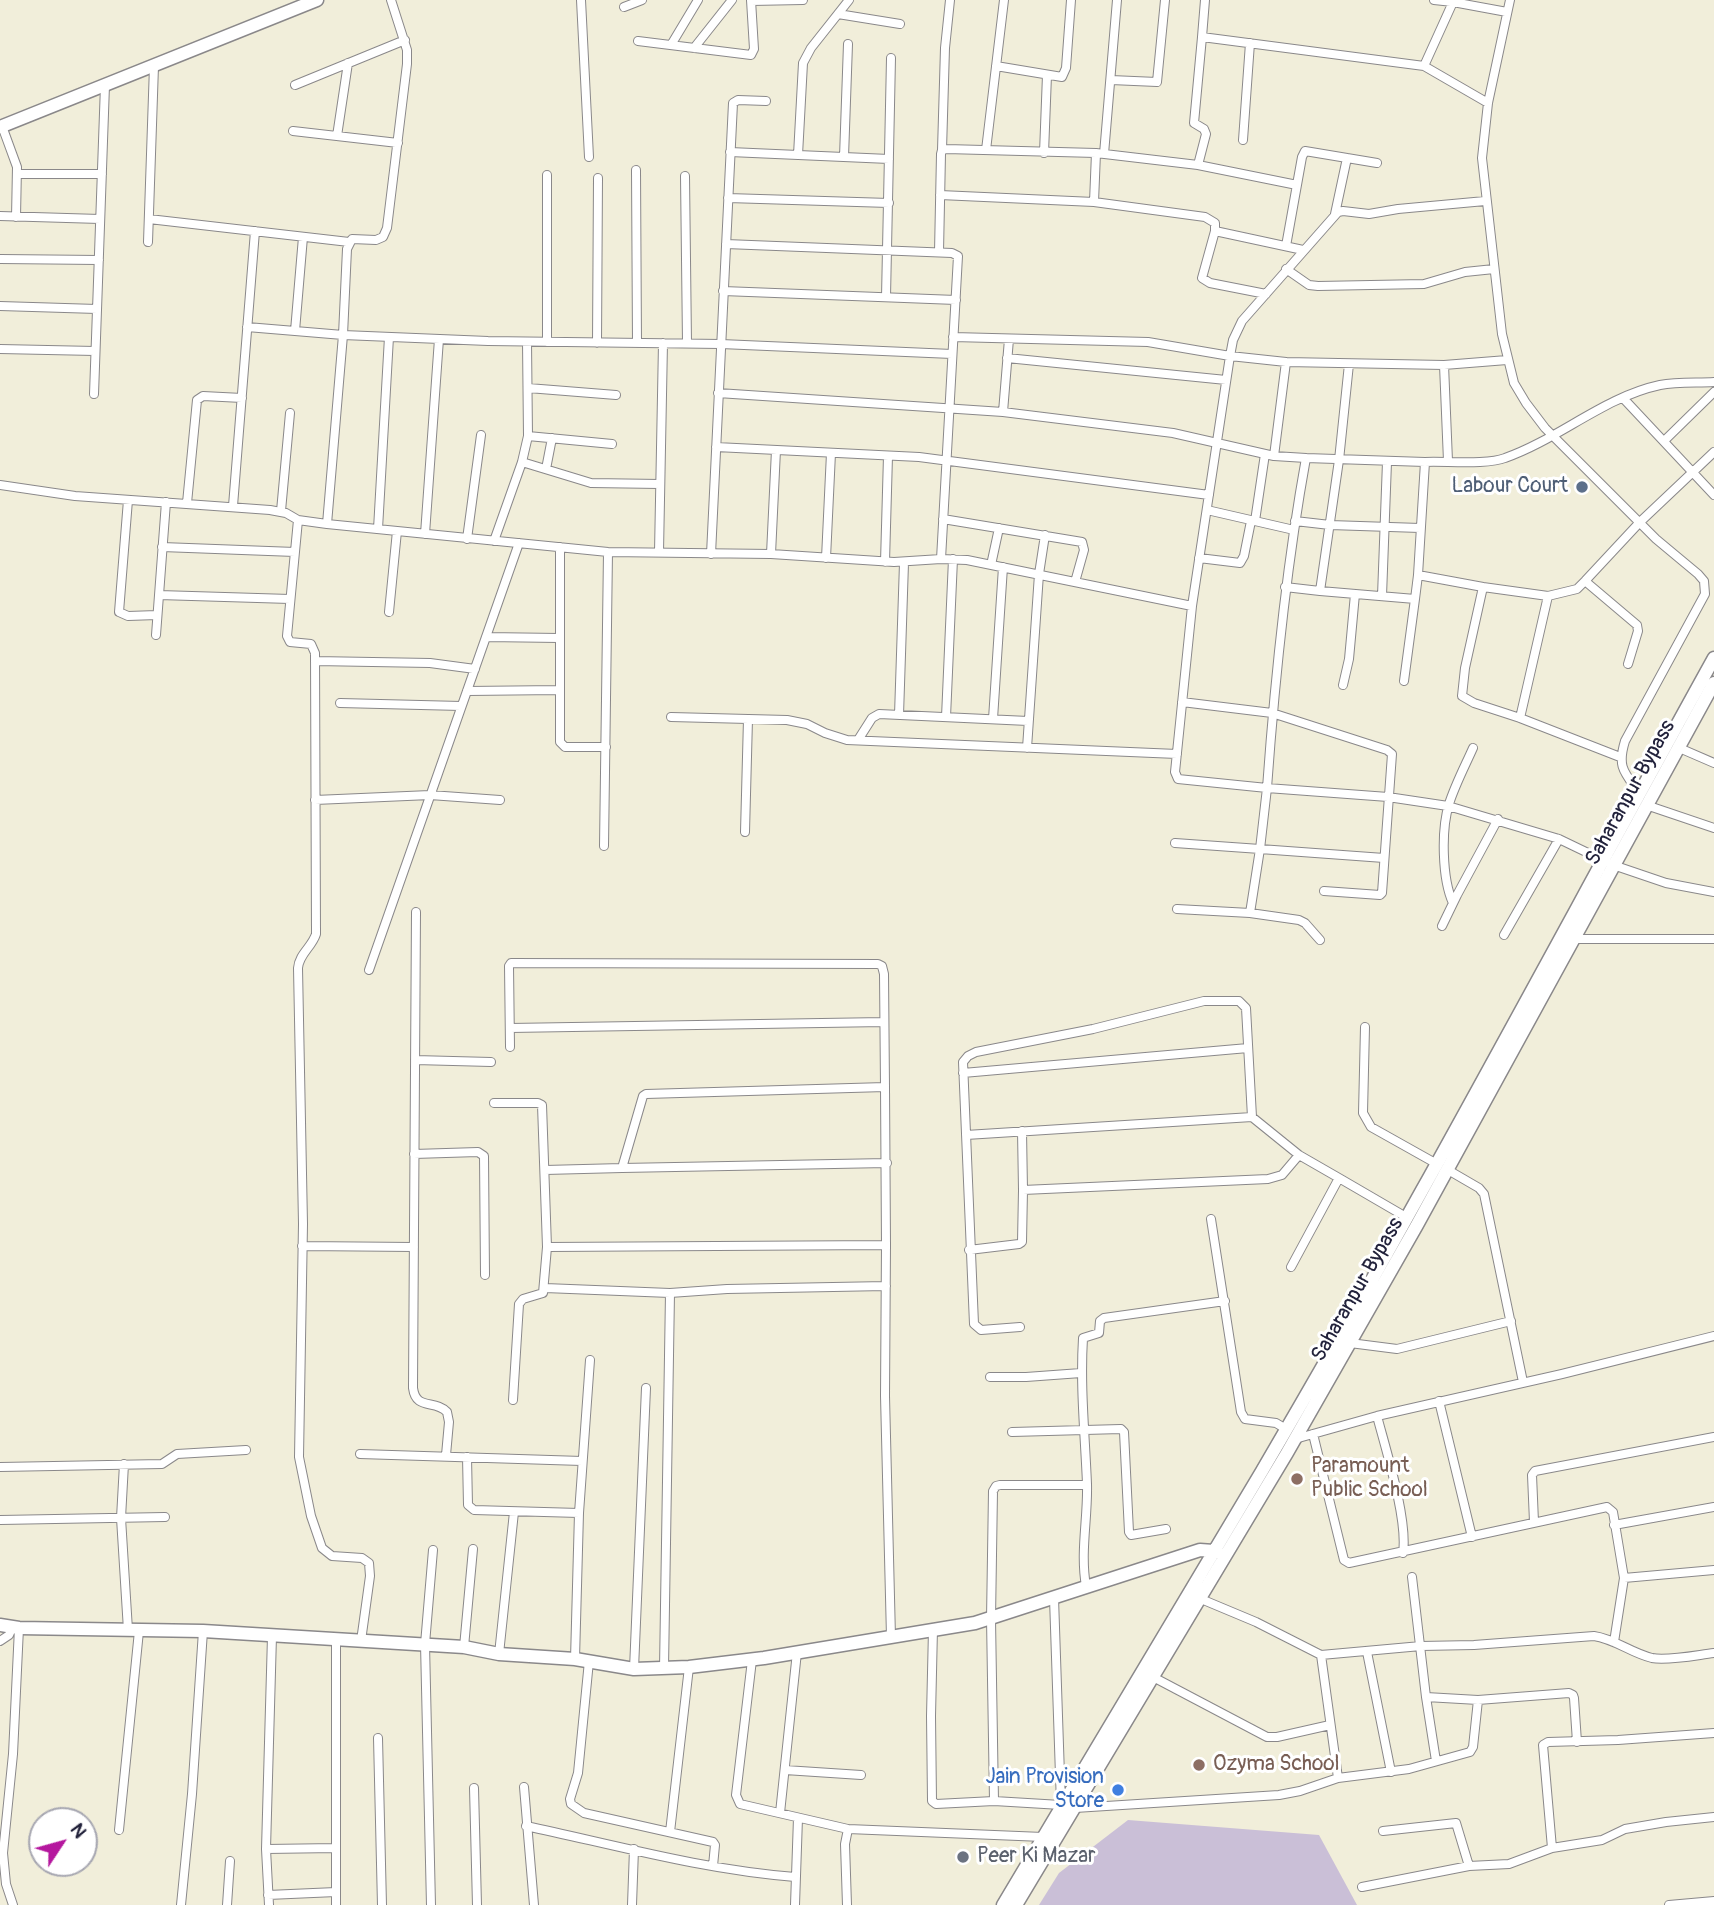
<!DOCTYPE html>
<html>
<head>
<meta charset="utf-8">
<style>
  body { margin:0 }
  #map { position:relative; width:1714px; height:1905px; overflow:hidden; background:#f1eeda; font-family:Pangolin,sans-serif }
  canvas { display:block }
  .north { position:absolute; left:28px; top:1807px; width:70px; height:70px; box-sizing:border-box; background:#fff; border:2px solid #a7a7b1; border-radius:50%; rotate:54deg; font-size:19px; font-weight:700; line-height:28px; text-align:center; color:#22223b }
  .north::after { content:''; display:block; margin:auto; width:24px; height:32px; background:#b5179e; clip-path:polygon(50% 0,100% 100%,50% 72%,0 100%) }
</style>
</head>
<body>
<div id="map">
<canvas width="1714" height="1905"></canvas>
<div class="north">N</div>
</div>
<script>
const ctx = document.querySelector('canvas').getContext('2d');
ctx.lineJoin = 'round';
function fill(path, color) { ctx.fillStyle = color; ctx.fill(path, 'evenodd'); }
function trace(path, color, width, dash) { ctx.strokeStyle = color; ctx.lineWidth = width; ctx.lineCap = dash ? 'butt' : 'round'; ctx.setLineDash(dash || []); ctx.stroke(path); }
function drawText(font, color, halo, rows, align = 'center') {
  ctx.font = font + ' Pangolin,sans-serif'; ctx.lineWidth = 6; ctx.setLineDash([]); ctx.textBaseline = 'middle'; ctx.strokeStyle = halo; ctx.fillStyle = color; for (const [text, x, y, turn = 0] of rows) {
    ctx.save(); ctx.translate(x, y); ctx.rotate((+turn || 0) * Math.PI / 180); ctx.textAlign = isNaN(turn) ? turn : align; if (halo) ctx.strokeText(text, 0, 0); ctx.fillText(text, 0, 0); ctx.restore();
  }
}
fill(new Path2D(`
  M1128 1820 1319 1835 1357 1905H1039L1059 1873Z`), '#cabfd7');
const street = new Path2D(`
  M581 0 589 157
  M1205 0 1202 37 1424 66 1488 103
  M1434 0 1453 2
  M1510 0 1488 103 1482 158 1502 334 1514 383 1526 403 1545 428 1656 539 1698 574 1704 581 1705 594 1625 741C1617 767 1624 772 1639 793
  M751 1 803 0
  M624 7 642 0
  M838 14 900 24
  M638 41 751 55 754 49 751 0
  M671 45 698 0
  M694 48 732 0
  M996 66 1062 77 1066 68 1071 0
  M1424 66 1453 2 1507 12
  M1111 80 1157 82 1165 0
  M295 85 405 40
  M2 126 17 167 16 217
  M293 131 398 143
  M337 136 348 63
  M1243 140 1250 43
  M942 150 945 48 950 0
  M986 150 1004 0
  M730 152 889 159
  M1044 153 1047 75
  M1104 154 1117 0
  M798 155 803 63 811 48 849 0
  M844 157 848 44
  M1198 165 1206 134 1204 129 1194 123 1202 37
  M636 170 637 343
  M17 174H102
  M547 175V342
  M685 176 687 343
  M940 195 1094 202 1205 217 1215 223V231L1202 278 1210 283 1266 294
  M728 198 889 203
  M1094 202 1096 153
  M1335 214 1347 158
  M0 216 100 219
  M149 219 349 242
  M1215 231 1303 250
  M148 242 154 66
  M726 244 952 253 958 256 941 559
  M1286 246 1302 157 1305 151 1377 163
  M939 252 941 154 942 150 946 149 1096 153 1198 165 1297 185
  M0 259 99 260
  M1286 269 1309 285 1318 286 1424 284 1465 272 1494 269
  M723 291 956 300
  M886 297 891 58
  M0 306 97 309
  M247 327 343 335 488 341 721 344 952 354
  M295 331 303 237
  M953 337 1148 342 1230 356 1286 362 1444 365 1507 360
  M597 343 598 178
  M0 349 95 351
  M1007 358 1226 380
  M1444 365 1448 461
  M528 388 616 395
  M718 393 1003 412 1173 433 1274 456 1306 458
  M94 394 105 85
  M1623 398 1714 495
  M1003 412 1009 339
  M528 436 612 444
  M1665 440 1714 392
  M716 447 919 457 1209 495
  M1274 456 1286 362
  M522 462 591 483 660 484
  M1425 462 1306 458C1286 568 1275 677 1267 788L1178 779 1175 772 1192 606 1230 356 1233 340 1242 321 1338 212 1343 211 1369 214 1398 209 1485 201
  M546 469 552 438
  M0 485 75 496 270 510 286 513 298 520
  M128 500 119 612 128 616 157 615
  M187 503 197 400 203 396 242 398
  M233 506 255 231
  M1207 510 1294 530
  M281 511 290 413
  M943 519 1082 542 1084 550 1075 582
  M1255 521 1265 454
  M1295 521 1330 525 1420 528
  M327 524 608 552 771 554 894 562 941 559 967 560 1192 606
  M378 529 389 337
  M425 534 439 339
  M467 539 481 435
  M494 541 522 462 528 436 527 342
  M162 547 295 552
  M560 547V742L565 747H606
  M659 552 663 343
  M711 554 733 103 738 100 766 101
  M771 554 776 450
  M826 558 831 453
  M1199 558 1240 563 1244 556 1251 521
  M885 562 888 456
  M991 565 999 528
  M1585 581 1637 625 1638 631 1628 664
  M1285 587 1320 591 1339 460 1349 364
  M1483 587 1418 575 1425 462C1445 461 1488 465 1505 458 1559 439 1604 397 1660 385 1677 382 1697 383 1714 382
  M1320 591 1415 599 1418 575
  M159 595 290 599
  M1382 596 1387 462
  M1548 596 1483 587 1465 668 1462 696 1474 703 1520 718 1620 757
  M389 612 397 531
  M156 635 166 502
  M486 637 559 638
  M315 661 430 663 475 669
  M1404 681 1415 599
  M1343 685 1349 659 1355 594
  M467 691 559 690
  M1182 702 1272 713 1387 750 1392 754 1382 893 1380 895 1324 891
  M340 703 461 706
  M899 715 904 563
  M671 717 787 720 807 724 825 733 847 740 1177 754
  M946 717 953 559
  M1520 718 1548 596 1577 589 1585 581 1640 522 1714 452
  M993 719 1003 567
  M858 740 872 718 879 714 1028 721
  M1677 747 1714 763
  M1027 748 1039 574 1045 535
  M315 800 430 795 500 800
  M1646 805 1714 828
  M745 832 748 719
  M1175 843 1260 849 1250 913 1299 920 1305 923 1320 940
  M604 846 608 552
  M1384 858 1260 849 1267 788 1388 797 1448 806 1559 839 1613 865 1666 883 1714 892
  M1453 903C1442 879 1441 830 1449 804 1455 785 1465 766 1473 748
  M1177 909 1250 913
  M416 912 413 1388C416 1411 435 1399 447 1412L449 1422 446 1455
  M1442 926 1457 895 1498 819
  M1504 935 1559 839
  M1575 939H1714
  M369 970 519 543
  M1365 1027 1363 1113 1371 1127 1437 1164
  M510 1028 884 1022
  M510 1047 509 966 511 963 878 964 882 966 884 974 885 1087
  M415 1060 491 1062
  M963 1073 1248 1048
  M494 1103H538L542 1105 547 1247
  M1022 1131 1023 1190 1268 1179 1282 1175 1299 1155
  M966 1135 1252 1117 1299 1155 1339 1178 1291 1267
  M414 1154 478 1152 484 1156 485 1275
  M545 1170 622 1168
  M1448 1170 1479 1188 1484 1194 1523 1382
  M1339 1178 1406 1217
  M1211 1219 1241 1412 1245 1419 1276 1423 1286 1429
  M886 1245 885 1087 646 1094 643 1096 622 1168 887 1163
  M302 1246 414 1247
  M969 1250 1019 1244 1022 1242 1023 1190
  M545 1288 670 1293 727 1289 886 1286
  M1020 1327 981 1330 974 1324 963 1062 968 1056 976 1052 1093 1029 1204 1001H1239L1246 1008 1252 1117
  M1350 1343 1397 1349 1511 1321
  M990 1377H1026L1081 1373
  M513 1400 519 1304 523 1299 543 1293 547 1247 886 1245 885 1396 891 1637
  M1439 1401 1472 1537
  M1377 1416C1386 1450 1408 1520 1403 1553
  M1012 1432 1121 1429 1124 1432 1129 1532 1131 1535 1166 1529
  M1313 1434 1344 1560 1349 1563 1607 1507 1613 1512 1624 1578
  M1295 1439 1377 1416 1562 1374 1714 1336
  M360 1454 582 1461
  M467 1457 468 1505 474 1510 579 1513
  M124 1464 121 1518 128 1630
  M0 1467 162 1464 177 1454 246 1450
  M0 1520 165 1517
  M1534 1522 1532 1475 1535 1471 1714 1437
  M1614 1525 1714 1507
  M1412 1577 1426 1697 1436 1761
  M1086 1586C1080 1552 1088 1518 1087 1484 1085 1435 1080 1387 1083 1338L1099 1333 1100 1321 1104 1318 1225 1301
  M1201 1599 1256 1622 1321 1655 1421 1646 1474 1645 1594 1636C1615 1639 1631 1653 1652 1658 1668 1661 1697 1655 1714 1653
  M933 1629 931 1716 932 1801 936 1804 994 1801 1061 1805 1054 1598
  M0 1641 9 1635 13 1626
  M361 1641 370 1576 369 1563 362 1558 332 1556 322 1548 311 1516 299 1457 303 1224 298 968C299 954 312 947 316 934L315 653 311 644 290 642 287 636 298 520 327 524 343 335 347 249 352 239 376 240 383 237 387 228 407 64V50L391 0
  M1614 1642 1624 1578 1714 1570
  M464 1647 473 1549
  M1367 1652 1391 1772
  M499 1654 514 1512
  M1321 1655 1338 1778
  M575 1659 579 1513 590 1360
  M752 1660 736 1795 740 1804 848 1829 1043 1837
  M589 1661 578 1773 570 1799 571 1804 584 1813 713 1842 715 1845 713 1866
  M664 1668 670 1293
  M634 1669 646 1388
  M1153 1677 1267 1737H1277L1330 1725
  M1426 1697 1478 1700 1569 1693 1573 1695 1574 1698 1577 1742
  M1714 1733 1618 1740 1548 1742 1543 1745 1552 1848 1602 1840 1625 1829 1666 1822 1714 1817
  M378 1738 382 1905
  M785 1770 861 1775
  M524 1787 534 1905
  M474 1788 477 1905
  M994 1801 991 1619 993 1491 996 1486 1000 1485H1087
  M1075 1808 1279 1795 1300 1791 1338 1778 1409 1769 1470 1752 1473 1747 1478 1700
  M780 1813 797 1652
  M526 1826C615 1845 704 1870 795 1877
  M119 1830 139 1631
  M1383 1831 1456 1823 1469 1866
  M670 1832 689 1667
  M266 1849 336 1848
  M1362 1887 1469 1866 1509 1864 1552 1848
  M268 1895 336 1892
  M13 1905 6 1884 3 1853 13 1754 19 1628
  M181 1905 192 1794 203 1631
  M227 1905 230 1861
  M269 1905 266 1849 272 1636
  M336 1905V1640
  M431 1905 425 1644 433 1550
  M632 1905 634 1849
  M795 1905 798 1818
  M847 1905 845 1844 848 1829
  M1669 1905 1714 1901`);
const secondary = new Path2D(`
  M0 127 317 0
  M0 1625 19 1628 203 1631 464 1647 499 1654 575 1659 634 1669 689 1667 764 1658 975 1623 1200 1550 1214 1551 1218 1553
  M1003 1905C1089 1760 1177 1616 1262 1471 1419 1204 1564 929 1714 658
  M1016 1905 1287 1453 1417 1225 1714 683`);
trace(street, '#8a888a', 10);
trace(secondary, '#8a888a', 15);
trace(street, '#fff', 8);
trace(secondary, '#fff', 12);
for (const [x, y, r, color] of [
  [1582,487,7,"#5c6f8a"],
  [1297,1479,7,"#8d6e63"],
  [1199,1765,7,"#8d6e63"],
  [1118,1790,7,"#3f7fe0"],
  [963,1857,7,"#6b7280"]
]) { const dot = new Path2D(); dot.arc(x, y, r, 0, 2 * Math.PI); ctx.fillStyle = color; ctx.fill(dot); trace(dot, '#fff', 2.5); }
drawText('21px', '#4e5e75', '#fff', [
  ["Labour Court",1568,487]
], 'right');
drawText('21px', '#22223b', '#fff', [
  ["Saharanpur Bypass",1631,793,-61],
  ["Saharanpur Bypass",1358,1290,-60]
]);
drawText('21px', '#785e54', '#fff', [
  ["Paramount",1311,1467],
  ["Public School",1311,1491],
  ["Ozyma School",1213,1765]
], 'left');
drawText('21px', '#366cbe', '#fff', [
  ["Jain Provision",1104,1778],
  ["Store",1104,1802]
], 'right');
drawText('21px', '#5b616d', '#fff', [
  ["Peer Ki Mazar",977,1857]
], 'left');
</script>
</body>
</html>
